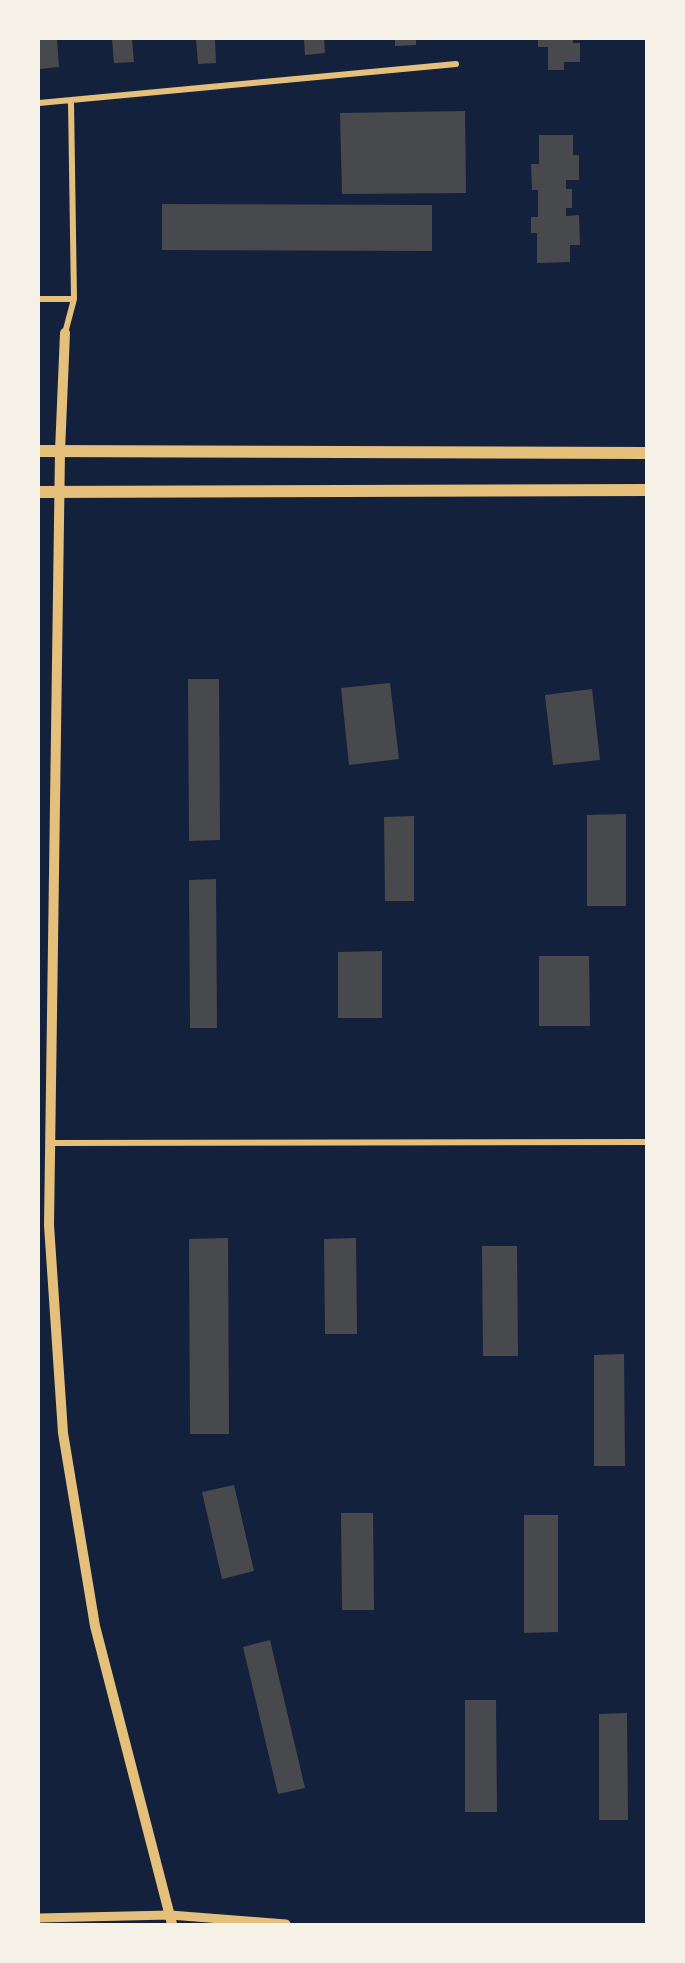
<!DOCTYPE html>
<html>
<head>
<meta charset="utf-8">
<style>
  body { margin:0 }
  #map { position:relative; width:685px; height:1963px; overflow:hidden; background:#14213d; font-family:Literata,serif }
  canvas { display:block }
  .frame { position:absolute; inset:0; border:40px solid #f6f1e7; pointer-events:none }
</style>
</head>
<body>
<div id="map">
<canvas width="685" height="1963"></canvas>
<div class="frame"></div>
</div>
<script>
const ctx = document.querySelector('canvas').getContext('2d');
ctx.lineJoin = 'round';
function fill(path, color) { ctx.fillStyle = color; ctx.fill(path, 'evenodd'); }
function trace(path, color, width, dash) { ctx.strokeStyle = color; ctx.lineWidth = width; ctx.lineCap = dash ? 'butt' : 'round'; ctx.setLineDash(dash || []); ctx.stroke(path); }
fill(new Path2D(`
  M39 39H57L59 67 40 69Z
  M112 39H132L134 62 114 63Z
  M196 39H215L216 63 198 64Z
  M304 39H324L325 53 305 55Z
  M395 39H416V45L395 46Z
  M538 39H573V43H580V62H564V70H548V47H538Z
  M465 111 466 193 342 194 340 113Z
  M539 135H573V155H579V180H566V189H572V208H566V216L579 215 580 245H570V262L537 263V233H531V217H538V190H532L531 164H539Z
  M162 204 432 205V251L162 250Z
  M188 679H219L220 840 189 841Z
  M390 683 399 759 349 765 341 688Z
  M592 689 600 760 553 765 545 695Z
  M626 814V906H587V815Z
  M414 816V901H385L384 817Z
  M216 879 217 1028H190L189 880Z
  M382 951V1018H338V952Z
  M539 956H589L590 1026H539Z
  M228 1238 229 1434H190L189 1239Z
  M356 1238 357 1334H325L324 1239Z
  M482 1246H517L518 1356H483Z
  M624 1354 625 1466H594V1355Z
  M234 1485 254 1571 222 1579 202 1492Z
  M341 1513H373L374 1610H342Z
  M524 1515H558V1632L524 1633Z
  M270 1640 305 1788 278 1794 243 1647Z
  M465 1700H496L497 1812H465Z
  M627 1713 628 1820H599V1714Z`), '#48494c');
trace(new Path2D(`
  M39 103 456 64
  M39 299H74
  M65 333 74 299 71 102
  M50 1143 646 1142`), '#e5c07b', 6);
trace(new Path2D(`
  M39 1918 170 1915 286 1924`), '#e5c07b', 9);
trace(new Path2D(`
  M65 333 60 451 49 1225 63 1433 95 1626 172 1924`), '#e5c07b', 10);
trace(new Path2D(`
  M39 451 646 453
  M39 492 646 490`), '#e5c07b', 12);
</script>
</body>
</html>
